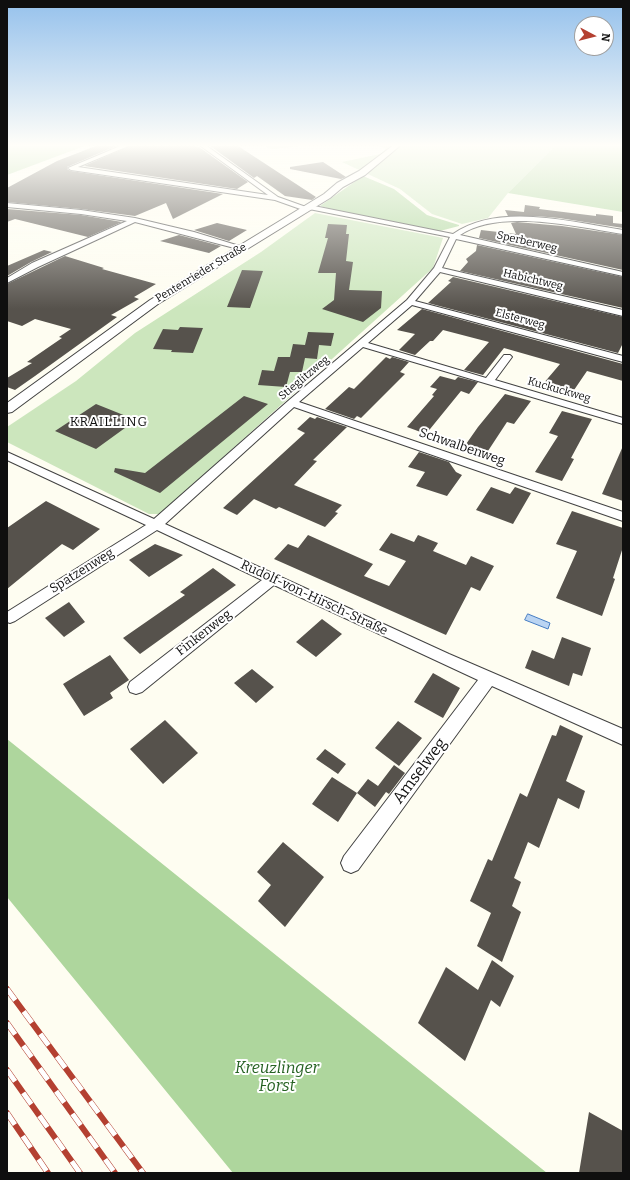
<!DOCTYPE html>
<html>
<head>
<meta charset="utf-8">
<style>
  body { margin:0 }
  #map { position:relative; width:630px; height:1180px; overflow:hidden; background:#fefdf1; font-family:Bitter,serif }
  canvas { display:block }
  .frame { position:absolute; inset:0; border:8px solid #0f0f0f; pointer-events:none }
  .north { position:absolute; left:574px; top:16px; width:40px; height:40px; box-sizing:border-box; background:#fff; border:1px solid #9f9f9f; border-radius:50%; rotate:97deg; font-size:11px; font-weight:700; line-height:16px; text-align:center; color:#0f0f0f }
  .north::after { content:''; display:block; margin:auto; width:14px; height:18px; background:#b44031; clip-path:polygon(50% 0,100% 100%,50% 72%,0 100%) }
</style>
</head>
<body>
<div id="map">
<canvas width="630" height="1180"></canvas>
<div class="frame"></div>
<div class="north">N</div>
</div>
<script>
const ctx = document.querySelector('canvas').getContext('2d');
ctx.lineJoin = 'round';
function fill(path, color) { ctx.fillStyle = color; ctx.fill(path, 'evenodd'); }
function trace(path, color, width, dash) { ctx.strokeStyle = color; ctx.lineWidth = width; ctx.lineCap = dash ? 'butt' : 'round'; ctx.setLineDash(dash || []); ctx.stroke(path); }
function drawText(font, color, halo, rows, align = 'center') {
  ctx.font = font + ' Bitter,serif'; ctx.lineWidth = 4; ctx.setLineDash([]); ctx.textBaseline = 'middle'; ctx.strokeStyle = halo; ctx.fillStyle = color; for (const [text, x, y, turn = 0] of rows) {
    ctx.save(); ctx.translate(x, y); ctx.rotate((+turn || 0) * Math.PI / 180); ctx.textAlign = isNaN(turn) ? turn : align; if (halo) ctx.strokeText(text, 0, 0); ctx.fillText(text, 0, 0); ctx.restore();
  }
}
fill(new Path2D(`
  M376 144H557L508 193 488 218 462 224 432 214 400 189 342 162 380 154 386 149Z
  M315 213 443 238 433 268 160 514H149L7 442V427L76 381 135 333 261 252Z`), '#cce6bd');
fill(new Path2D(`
  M7 144H90L7 175Z
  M261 144H309L310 145 272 149Z
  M557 144H623V212L508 193Z
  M363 176 394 189 427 215 459 225V226L440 231 330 209 320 206Z
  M7 739 547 1173H233L7 897Z`), '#aed69d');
const water = new Path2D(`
  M528 614 550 623 548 629 525 620Z`);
fill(water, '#bad4f2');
trace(water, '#467dc3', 1);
fill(new Path2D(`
  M101 144H121L67 167V169L71 171 223 194 173 219 166 203 135 216 81 209 7 202V188L57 161Z
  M134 144H169L184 146 188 145 199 147 248 182 237 189 84 166Z
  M219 144H235L316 197 312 200 285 196 257 176 254 178 209 145Z
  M323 162 346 177 341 179 290 169V167Z
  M525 205 540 207 539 209 596 216V214L613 216V223L623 224V228L559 218 536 216H508L505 210 524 212Z
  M7 209 81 215 122 222 88 237 15 219 7 222Z
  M517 222 562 226 623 235V270L479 238 481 230 516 234 511 223Z
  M217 223 247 230 229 241 194 230Z
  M328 224 347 225 346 234H349L346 261 353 262 349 290 382 291 381 308 363 322 322 309 334 300 336 273H318L328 238H325Z
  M179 235 221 246 209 253 160 241Z
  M477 245 623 277V308L460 271 468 262 466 259 476 251Z
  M44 250 52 252 31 262 7 276V266Z
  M65 256 104 268 102 269 156 284 134 297 139 299 111 315 117 317 35 376 15 390 7 387V378L32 363 27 362 62 338 59 337 71 329 35 319 22 326 7 321V284Z
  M242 270 263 271 250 308 227 307Z
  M453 277 623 317V343L618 353 428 303 451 282 448 281Z
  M422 309 623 364V381L587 371 572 393 543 384 560 364 504 348 483 375 464 370 489 342 443 330 433 341H430L415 355 399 350 415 334 397 330Z
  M180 327 203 328 193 353 171 352 172 350 153 349 163 329 178 330Z
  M308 332 334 333 331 346 319 345 317 359 305 358 302 372H290L286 387 258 385 262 370 274 371 278 357H290L293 344 305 345Z
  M386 357 390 359 392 357 409 362 400 372 405 374 361 418 357 416 354 419 325 409 349 387 354 389Z
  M440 376 455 380 458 377 478 382 469 394 461 391 426 434 407 427 434 396 432 395 437 389 430 387Z
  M505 394 531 401 514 424 507 422 486 454 464 447 478 427Z
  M244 396 268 404 160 493 114 472 115 468 145 473Z
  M96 404 136 420 96 449 55 431Z
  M562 411 592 419 571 458 574 459 562 481 535 472 558 436 549 433Z
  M310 417 315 419 317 417 347 427 313 460 317 461 294 485 342 505 335 512 338 513 325 527 279 507 276 509 254 499 237 515 223 508 305 433 297 429Z
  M623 446V501L602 494Z
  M419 452 449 462 456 472 462 475 447 496 416 486 425 472 408 467Z
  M491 487 510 494 515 487 531 493 513 524 476 510Z
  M46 501 100 529 73 550 62 544 7 589V528Z
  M572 511 623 528V547L613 578 615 579 602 616 556 598 577 551 556 544Z
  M391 533 414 542 418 535 438 543 433 551 466 565 471 556 494 566 480 591 471 587 446 635 274 559 288 544 298 548 308 535 373 564 364 576 389 586 406 561 379 550Z
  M155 544 183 555 149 577 129 560Z
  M213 568 236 585 140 654 123 638 185 595 180 592Z
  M69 602 85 622 64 637 45 618Z
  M322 619 342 634 316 657 296 642Z
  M562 637 591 648 582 676 573 673 569 686 525 668 532 650 554 659Z
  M110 655 129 680 110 693 113 698 84 716 63 684Z
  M252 669 274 687 256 703 234 683Z
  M433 673 460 688 443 718 414 702Z
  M165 720 198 753 163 784 130 749Z
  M398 721 422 738 399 766 375 748Z
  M560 725 583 736 566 781 585 791 579 809 558 798 539 848 528 842 514 878 521 882 512 906 521 912 502 962 477 946 491 913 470 901 488 859 492 861 520 793 527 797 552 735 556 736Z
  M325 749 346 764 338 774 316 759Z
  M394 765 405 773 389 794 386 792 375 807 357 793 368 779 378 786Z
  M332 777 357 793 338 822 312 804Z
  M283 842 324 877 285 927 258 901 271 885 257 872Z
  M492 960 514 976 500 1007 491 1000 465 1061 418 1023 446 967 478 990Z
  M589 1112 623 1131V1173H579Z`), '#56524c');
const minor = new Path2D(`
  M125 144H133L78 167 268 195 198 144H204L278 197 306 207 309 205 453 234C498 202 572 222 623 230V234C578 227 499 208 460 235L623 272V276L456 239 442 268 623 310V316L440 272 415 301 623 356V362L412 305 368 343 486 378 504 355H510L512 357 495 380 623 418V424L363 347 299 402 623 512V521L294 407 165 524 449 654 623 729V745L492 686 358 870 351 873 344 870 341 863 344 856 478 680 274 585 142 692 136 694 130 692 128 687 130 682 262 580 157 530 15 621 10 623 7 622V612L146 525 7 460V452L154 519 288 401 407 300 434 268 450 237 309 209 306 211 275 200 71 170 68 168Z
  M7 203 81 210 135 218 194 232 246 248 242 250 135 222 38 267 7 283V278L32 263 127 221 81 214 7 207Z`);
const tertiary = new Path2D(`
  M395 144H402L365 175 343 187 330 198 158 304 12 412 7 413V403L150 300 324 194 337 183 359 171Z`);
trace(minor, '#424242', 2);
trace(tertiary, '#424242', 2);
fill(minor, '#fff');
fill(tertiary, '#fff');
const rail = new Path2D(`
  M7 989 143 1173
  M7 1023 115 1173
  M7 1070 80 1173
  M7 1113 48 1173`);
trace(rail, '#b44031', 6);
trace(rail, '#fff', 5, [14]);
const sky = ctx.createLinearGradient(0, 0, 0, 309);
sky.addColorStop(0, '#95c1ec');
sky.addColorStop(0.47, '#fffef9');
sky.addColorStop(1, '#fffef900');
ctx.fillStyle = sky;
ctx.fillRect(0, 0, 630, 309);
drawText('11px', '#0f0f0f', '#fff', [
  ["Sperberweg",527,242,13],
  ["Pentenrieder Straße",201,273,-31],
  ["Habichtweg",533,280,13],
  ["Elsterweg",520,319,15],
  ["Stieglitzweg",304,378,-40],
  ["Kuckuckweg",559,390,16]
]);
ctx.letterSpacing = '1px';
drawText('13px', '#0f0f0f', '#fff', [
  ["KRAILLING",109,422]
]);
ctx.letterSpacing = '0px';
drawText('13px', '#0f0f0f', '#fff', [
  ["Schwalbenweg",462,447,19],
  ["Spatzenweg",82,571,-32],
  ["Rudolf-von-Hirsch-Straße",314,598,25],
  ["Finkenweg",204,633,-38]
]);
drawText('16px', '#0f0f0f', '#fff', [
  ["Amselweg",420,771,-53]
]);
drawText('italic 16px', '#266223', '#fff', [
  ["Kreuzlinger",277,1069],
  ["Forst",277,1087]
]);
</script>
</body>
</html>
